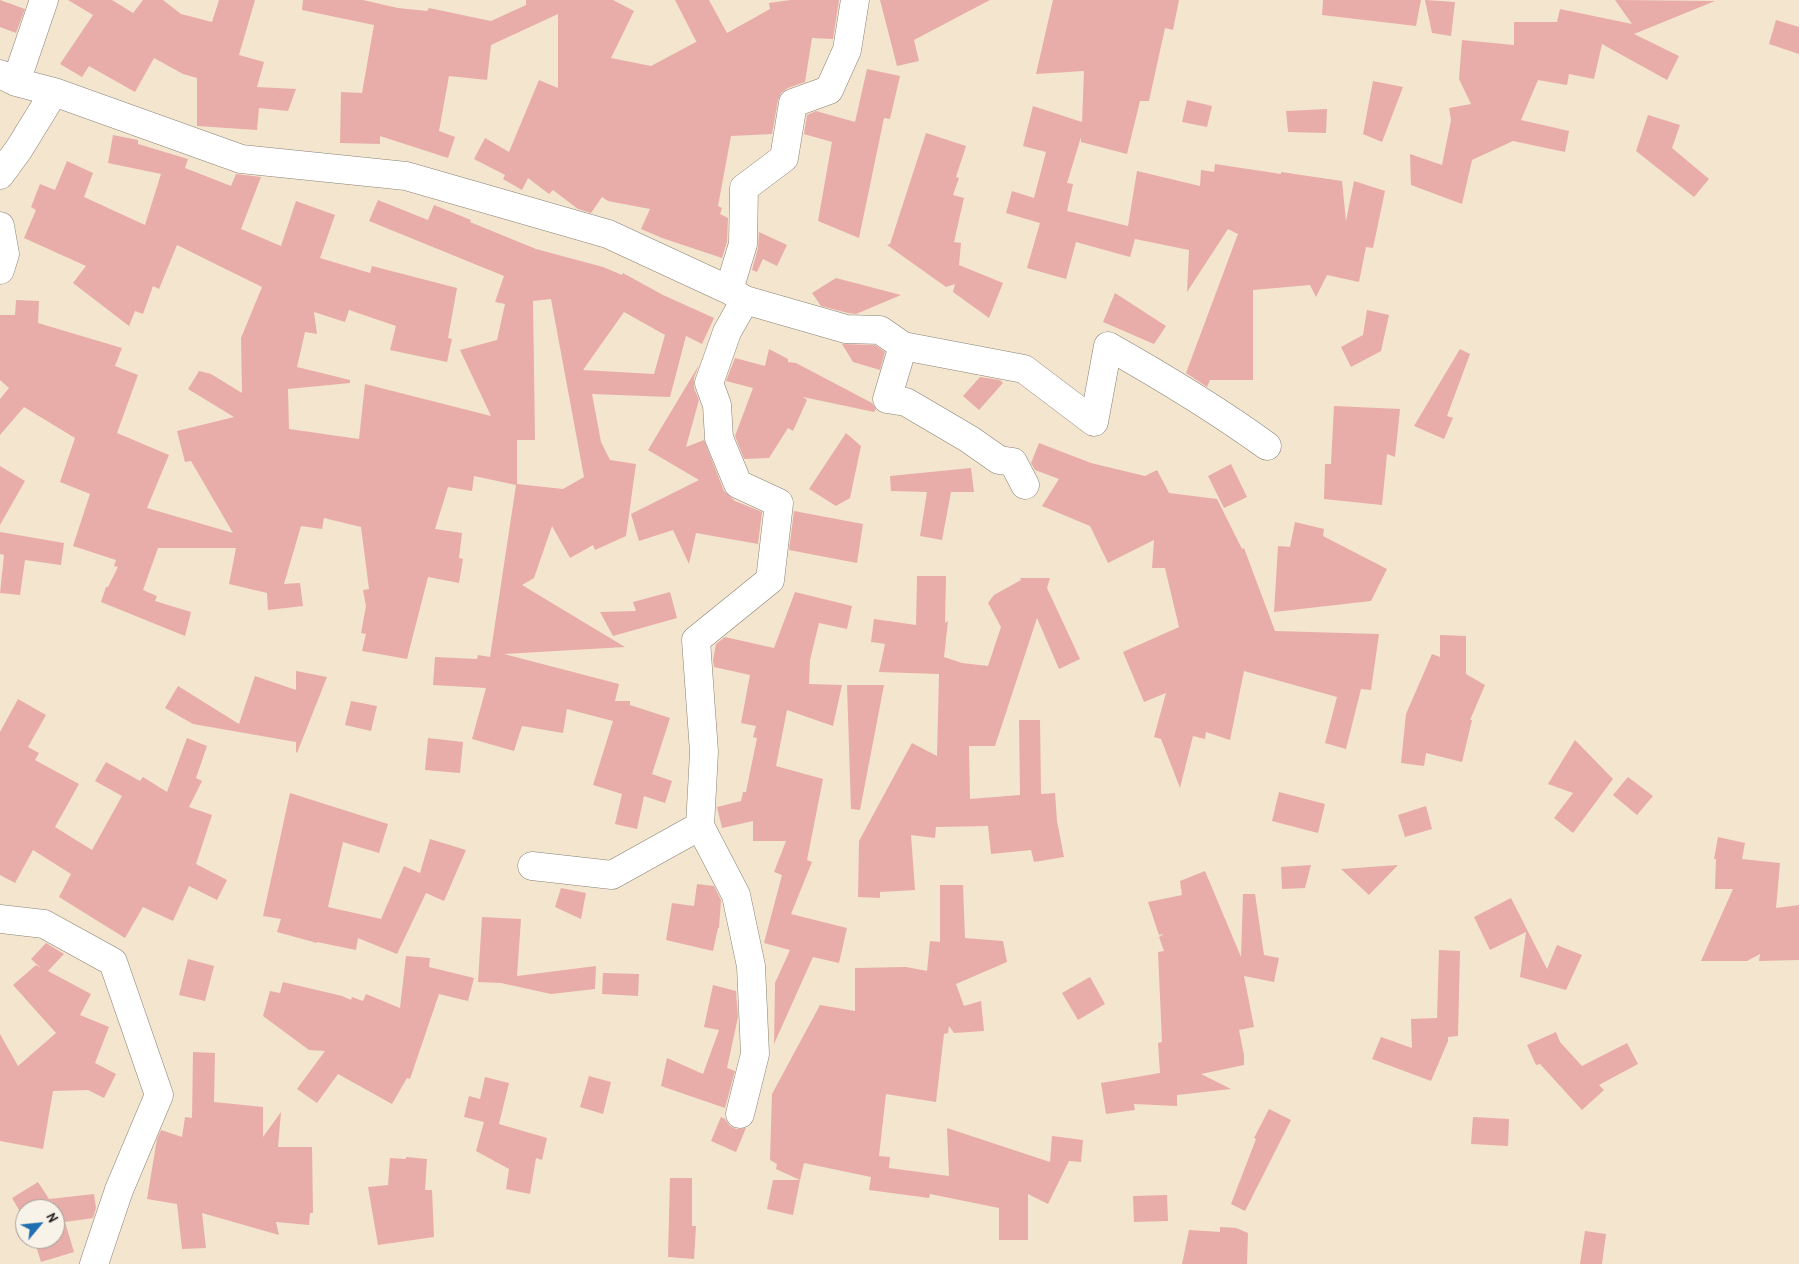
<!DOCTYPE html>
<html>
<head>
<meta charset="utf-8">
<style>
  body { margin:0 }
  #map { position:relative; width:1799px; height:1264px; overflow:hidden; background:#f4e5ce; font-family:"Patrick Hand",sans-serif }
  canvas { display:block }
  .north { position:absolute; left:15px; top:1199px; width:50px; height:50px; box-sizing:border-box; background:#f7f3e8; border:1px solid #9f9d96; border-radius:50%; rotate:62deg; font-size:14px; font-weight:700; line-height:20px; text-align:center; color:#1c1c1c }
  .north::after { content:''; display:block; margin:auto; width:18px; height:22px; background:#1f6fb2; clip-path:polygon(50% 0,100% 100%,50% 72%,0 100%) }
</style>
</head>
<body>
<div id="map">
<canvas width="1799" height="1264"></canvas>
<div class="north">N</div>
</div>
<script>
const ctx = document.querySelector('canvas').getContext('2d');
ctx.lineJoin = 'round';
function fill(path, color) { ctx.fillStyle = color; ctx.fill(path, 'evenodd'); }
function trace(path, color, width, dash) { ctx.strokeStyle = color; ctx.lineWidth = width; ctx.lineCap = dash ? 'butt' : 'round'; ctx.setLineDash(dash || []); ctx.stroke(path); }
fill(new Path2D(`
  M0 0 25 9 16 33 0 27Z
  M68 0H112L133 13 143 0H163L181 14 212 22 219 0H255L239 55 264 62 257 87 296 89 288 111 259 108 257 130 197 126V78L183 74 154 58 135 92 89 66 82 77 60 64 93 15Z
  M303 0H363L398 8 427 11 429 8 491 21 526 5V0H613L634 11 611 58 651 66 696 42 697 43 675 0H709L727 33 770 9 769 3 790 0H839L833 39 812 38 805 82 788 88 781 93 778 100 772 134 731 136 718 206 722 208 720 214 728 218 727 242 722 258 662 238 641 229 650 209 608 201 602 197 591 213 578 209 553 190 549 194 528 178 522 190 503 179 505 175 474 159 485 138 509 152 539 80 558 88V14L491 45 487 80 449 76 439 131 455 137 448 158 380 136V144L340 143 341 92 362 93 374 25 302 10Z
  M880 0H990L914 40 919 61 897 66Z
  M1053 0H1179L1173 30 1165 28 1149 101H1140L1127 154 1081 142V137L1067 183 1073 184 1067 211 1128 226 1137 171 1200 186 1201 170 1214 172 1215 164 1281 174V172L1342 181 1346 221 1354 181 1385 191 1373 248 1366 247 1359 282 1327 275 1316 297 1310 285 1253 290V380H1210L1207 387 1186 373 1238 234 1228 229 1187 292 1189 250 1135 239 1130 257 1076 242 1066 279 1027 268 1040 223 1006 213 1012 191 1034 198 1046 152 1023 146 1033 106 1082 122 1084 71 1036 74Z
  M1323 0H1421L1416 26 1322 15Z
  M1425 0 1455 2 1451 36 1432 33Z
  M1615 0 1715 1 1634 34 1679 56 1667 80 1602 44 1594 79 1569 74 1567 85 1538 80 1521 120 1569 131 1565 152 1513 141 1472 160 1462 204 1411 185 1410 154 1442 165 1451 120 1449 108 1471 104 1459 79 1462 40 1514 45V22H1557L1560 9 1632 24Z
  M1776 20 1799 27V54L1769 44Z
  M867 69 900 76 890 119 884 118 859 238 818 221 832 142 804 134 807 115 816 111 855 122Z
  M1373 81 1403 87 1382 142 1363 134Z
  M1187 100 1212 106 1207 127 1182 122Z
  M1327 109 1326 133 1288 132 1286 111Z
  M1648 115 1680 125 1672 148 1709 179 1694 197 1636 151Z
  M926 133 966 146 956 177 959 178 953 195 964 198 954 242 961 243 959 265 1003 283 989 318 953 292 955 284 946 287 887 245 890 244Z
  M113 135 138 140V144L188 159 185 168 231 186 236 174 261 177 241 229 281 246 296 201 335 215 320 258 370 273 372 266 457 288 448 338 452 339 447 362 390 350 396 326 349 310 345 322 314 312 317 334 305 332 297 367 350 380V383L288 389 289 429 359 439 365 384 491 416 460 350 497 340 505 304 495 302 504 276 369 221 378 200 428 220 434 205 471 220 470 222 536 249 603 267 622 275 623 273 663 295 714 318 702 344 686 336 670 397 592 394 601 442 610 460 636 464 626 536 595 550 593 545 570 558 552 526 534 578 522 585 625 647 504 654 619 684 615 701H630V705L670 718 652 774 672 781 665 803 644 796 637 829 615 824 622 794 593 785 613 721 567 709 563 733 522 726 514 751 472 739 486 688 433 685 435 657 477 659 478 655 490 657 516 485 474 476 472 491 448 487 435 529 462 533 459 558 463 559 459 583 428 577 407 659 362 651 366 634 361 633 366 606 363 590 369 589 361 527 324 518 322 529 301 526 284 584 300 583 303 606 268 610 267 593 229 584 236 548H158L143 590 157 596 155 601 191 612 185 636 101 602 106 587H108L118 567 114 566 116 560 73 546 90 494 60 482 75 438 24 407 0 435V399L9 388 0 380V315H15L16 300 39 301 38 323 122 348 115 366 138 375 117 433 169 455 147 508 233 533 191 461 185 462 177 431 234 417 188 389 199 371 211 374 242 393 241 338 262 287 177 245 159 289 153 286 143 314 135 311 129 326 73 283 86 266 24 238 36 210 31 207 40 184 55 190 67 161 93 173 84 197 145 225 161 174 108 163ZM551 299 584 477 563 489 517 484V440H535L533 301ZM624 312 665 335 654 374 583 370Z
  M759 232 787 245 777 266 763 259 757 272 752 270 758 248Z
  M836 278 901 295 856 314 848 313 821 306 812 293Z
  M1115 293 1166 326 1154 344 1103 322Z
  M1367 310 1389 315 1381 351 1351 367 1341 347 1363 335Z
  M842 344 875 345 885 352 880 370 853 362Z
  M769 349 788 359V362L796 363 872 403 876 409 874 412 803 397 807 400 793 431 788 428 769 458 744 459 735 436 753 388 726 381 735 358 765 366Z
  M1460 349 1470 354 1447 416 1453 418 1444 439 1414 426Z
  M699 365 694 378V388L699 400 686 447 704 440 724 491 735 501 762 512 758 544 696 533 689 564 673 530 639 541 631 514 699 480 648 450Z
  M980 377 1000 380 1003 383 979 410 963 396Z
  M1334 406 1400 409 1395 457 1387 454 1382 505 1324 499 1325 464H1331Z
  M846 433 861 446 850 498 836 506 809 489Z
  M1039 443 1091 463 1145 476 1157 470 1169 493 1217 499 1242 549 1244 548 1275 631 1379 634 1371 690 1361 689 1346 749 1325 743 1337 697 1244 671 1230 740 1206 732 1205 739 1193 736 1180 788 1161 739 1154 737 1166 693 1144 702 1123 652 1179 627 1165 568H1152L1154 540 1108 563 1090 526 1042 506 1059 479 1035 470 1031 463Z
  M1231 464 1247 497 1224 508 1208 476Z
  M0 466 25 481 0 525Z
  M971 468 974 492H951L942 540 920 536 927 492 891 491 890 476Z
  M794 511 863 524 857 563 789 550Z
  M1295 522 1324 529 1323 536 1387 569 1371 601 1274 612 1278 546 1290 547Z
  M0 532 64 543 61 565 25 560 20 595 0 593 4 555 0 554Z
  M917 576H946L945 623 948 621 944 657 962 663 988 666 1001 627 988 603 994 595 1021 580 1020 578H1050L1047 588 1080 659 1059 669 1037 618 995 746H969L970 799 1020 795 1019 720H1040L1041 794 1055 793 1057 821 1064 857 1034 862 1031 850 991 854 988 826 936 827 935 838 911 835 915 890 880 892V898L858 897 859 841 912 743 937 756 939 674 879 672 885 644 871 642 874 619 916 625Z
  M670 592 677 618 613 636 600 612 636 611 633 602Z
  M795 592 852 606 847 629 819 623 810 660 809 684 842 685 833 726 787 710 776 766 823 779 807 860 812 862 791 914 847 928 839 963 813 957 774 1044 775 983 790 950 764 943 782 875 774 872 786 841H753V821L722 828 717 807 741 801 743 792H746L757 738 753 737 756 726 741 723 750 675 714 667 713 660 716 644 725 637 774 648Z
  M1440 635 1466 636V674L1485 685 1470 720H1472L1462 762 1426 753 1424 766 1401 763 1406 714 1432 654 1440 657Z
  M296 671 327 677 297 753 296 752V742L193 724 165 708 178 686 239 724 255 676 296 690Z
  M847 685H884L860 810 851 809Z
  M18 699 46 715 28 747 39 753 35 760 79 784 55 827 92 850 122 796 95 781 106 762 140 781 143 777 167 792 187 738 207 746 196 778 202 781 189 807 212 815 196 864 227 880 217 900 189 886 173 921 143 907 125 938 59 897 71 874 33 850 15 883 0 875V732Z
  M351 701 377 706 371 731 345 725Z
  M428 738 463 742 460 773 425 770Z
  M1575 740 1613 779 1573 833 1554 818 1573 793 1548 784Z
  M1628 777 1653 796 1637 815 1613 795Z
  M1279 792 1325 804 1318 833 1272 821Z
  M290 793 388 824 379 853 343 842 328 907 381 919 404 866 420 873 430 839 466 850 444 901 426 893 397 954 358 938 356 950 317 942V943L277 932 281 919 263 916Z
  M1426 806 1432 829 1405 837 1398 815Z
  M1718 837 1745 843 1742 859 1780 863 1776 908 1799 905V960L1759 961 1760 954 1747 961H1701L1733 889H1715L1716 859H1714Z
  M1311 865 1305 888 1282 889 1281 867Z
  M1398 865 1369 895 1341 869Z
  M1205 871 1241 957 1243 894H1255L1264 955 1279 958 1274 982 1244 976 1254 1027 1239 1030 1244 1055V1065L1201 1074 1231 1089 1177 1095V1106L1134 1104 1135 1110 1106 1114 1101 1083 1160 1073 1158 1043 1162 1042 1158 952 1164 951 1159 937 1164 934 1159 935 1148 902 1182 895 1180 881Z
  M697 884 714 886 721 900 719 928H718L713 951 666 940 672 903 694 906Z
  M940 885H963L965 938 1003 941 1007 962 956 984 964 1006 981 1001 984 1031 954 1033 949 1026 948 1033 944 1034 936 1102 886 1094 879 1156 890 1157 889 1168 949 1176 947 1128 1050 1162 1052 1136 1083 1140 1081 1162 1069 1161 1048 1204 1028 1194V1240H999V1208L930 1194 929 1198 869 1190 871 1177 804 1163 800 1180 776 1169 777 1164 770 1160 772 1094 820 1005 855 1011V968L906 967 927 971 930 941 940 942Z
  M561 888 586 893 581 919 555 907Z
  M1511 898 1547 969 1557 945 1582 955 1566 990 1520 977 1526 932 1490 950 1474 917Z
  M482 917 521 919 517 976 596 966 595 989 551 994 501 983 478 982Z
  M46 943 64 954 48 971 91 994 80 1015 109 1027 95 1063 116 1074 104 1098 88 1090 53 1091 43 1149 0 1141V1034L18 1066 56 1033 13 985 36 965 41 968 31 959Z
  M1439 950 1460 951 1458 1036 1448 1037V1041L1431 1081 1372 1059 1381 1037 1412 1048 1411 1019 1437 1018Z
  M406 956 430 958 429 967 474 978 468 1001 439 994 410 1079 407 1078 392 1104 338 1074 317 1103 297 1089 325 1051 309 1050 263 1016 270 991 280 993 283 982 342 996 351 1000 352 997 363 1001 366 994 400 1008Z
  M188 959 214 966 205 1001 179 995Z
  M603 973 639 974 638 996 602 994Z
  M1090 977 1105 1004 1078 1020 1062 993Z
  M713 985 736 991 738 1017 727 1068 735 1071 725 1108 661 1086 667 1058 703 1074 719 1030 704 1027Z
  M1556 1032 1560 1042 1582 1066 1627 1043 1638 1064 1599 1085 1604 1090 1582 1110 1540 1064 1536 1065 1527 1045Z
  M193 1052 215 1053 214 1102 263 1107V1137L281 1112 278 1147H312L313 1213H310L309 1225 276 1222 279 1235 202 1213 206 1248 182 1249 177 1204 147 1199 157 1139 161 1130 182 1137 185 1117 192 1118Z
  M589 1076 611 1082 603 1114 580 1107Z
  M485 1077 509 1083 499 1124 547 1138 542 1160 536 1158 530 1194 506 1189 509 1169 476 1151 484 1122 464 1117 469 1096 480 1099Z
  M1269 1109 1291 1120 1245 1211 1231 1204 1256 1139 1254 1138Z
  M721 1117 725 1119 730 1126 736 1129 746 1128 736 1152 711 1141Z
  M1473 1117 1509 1119 1508 1146 1471 1144Z
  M406 1157 427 1159 425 1190H432L434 1237 378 1245 368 1187 388 1185 390 1158 406 1159Z
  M670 1178H692V1226H696L694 1259 668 1257Z
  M773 1180H800L793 1215 767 1209Z
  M38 1182 49 1199 94 1194 96 1208 93 1218 65 1222 74 1252 41 1262 34 1239H55V1209H25V1220L12 1198Z
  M1167 1195 1168 1221 1134 1222 1133 1196Z
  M1220 1227 1236 1228 1248 1233 1247 1264H1182L1189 1230 1220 1232Z
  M1585 1231 1606 1234 1602 1264H1580Z`), '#e8ada9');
const street = new Path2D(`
  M0 74 16 82 54 92 241 159 406 176 608 234 729 290 745 300 846 329 880 330 903 346 887 399 906 402 969 439 999 460 1013 462 1025 485
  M16 82 44 0
  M0 175 19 149 54 92
  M0 226 5 254 0 270
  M729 290 743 244 744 188 784 158 793 103 829 90 847 50 855 0
  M903 346 1024 369 1094 422 1108 346C1163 377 1216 409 1267 446
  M700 826 736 895 751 966 755 1054 740 1114
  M532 866 612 875 700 826 704 752 696 640 770 580 779 503 738 484 719 438 717 405 709 383 727 332 745 300
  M0 919 44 924 113 962 159 1095 119 1190 94 1264`);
trace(street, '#888075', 29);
trace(street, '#fff', 28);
</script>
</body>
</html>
